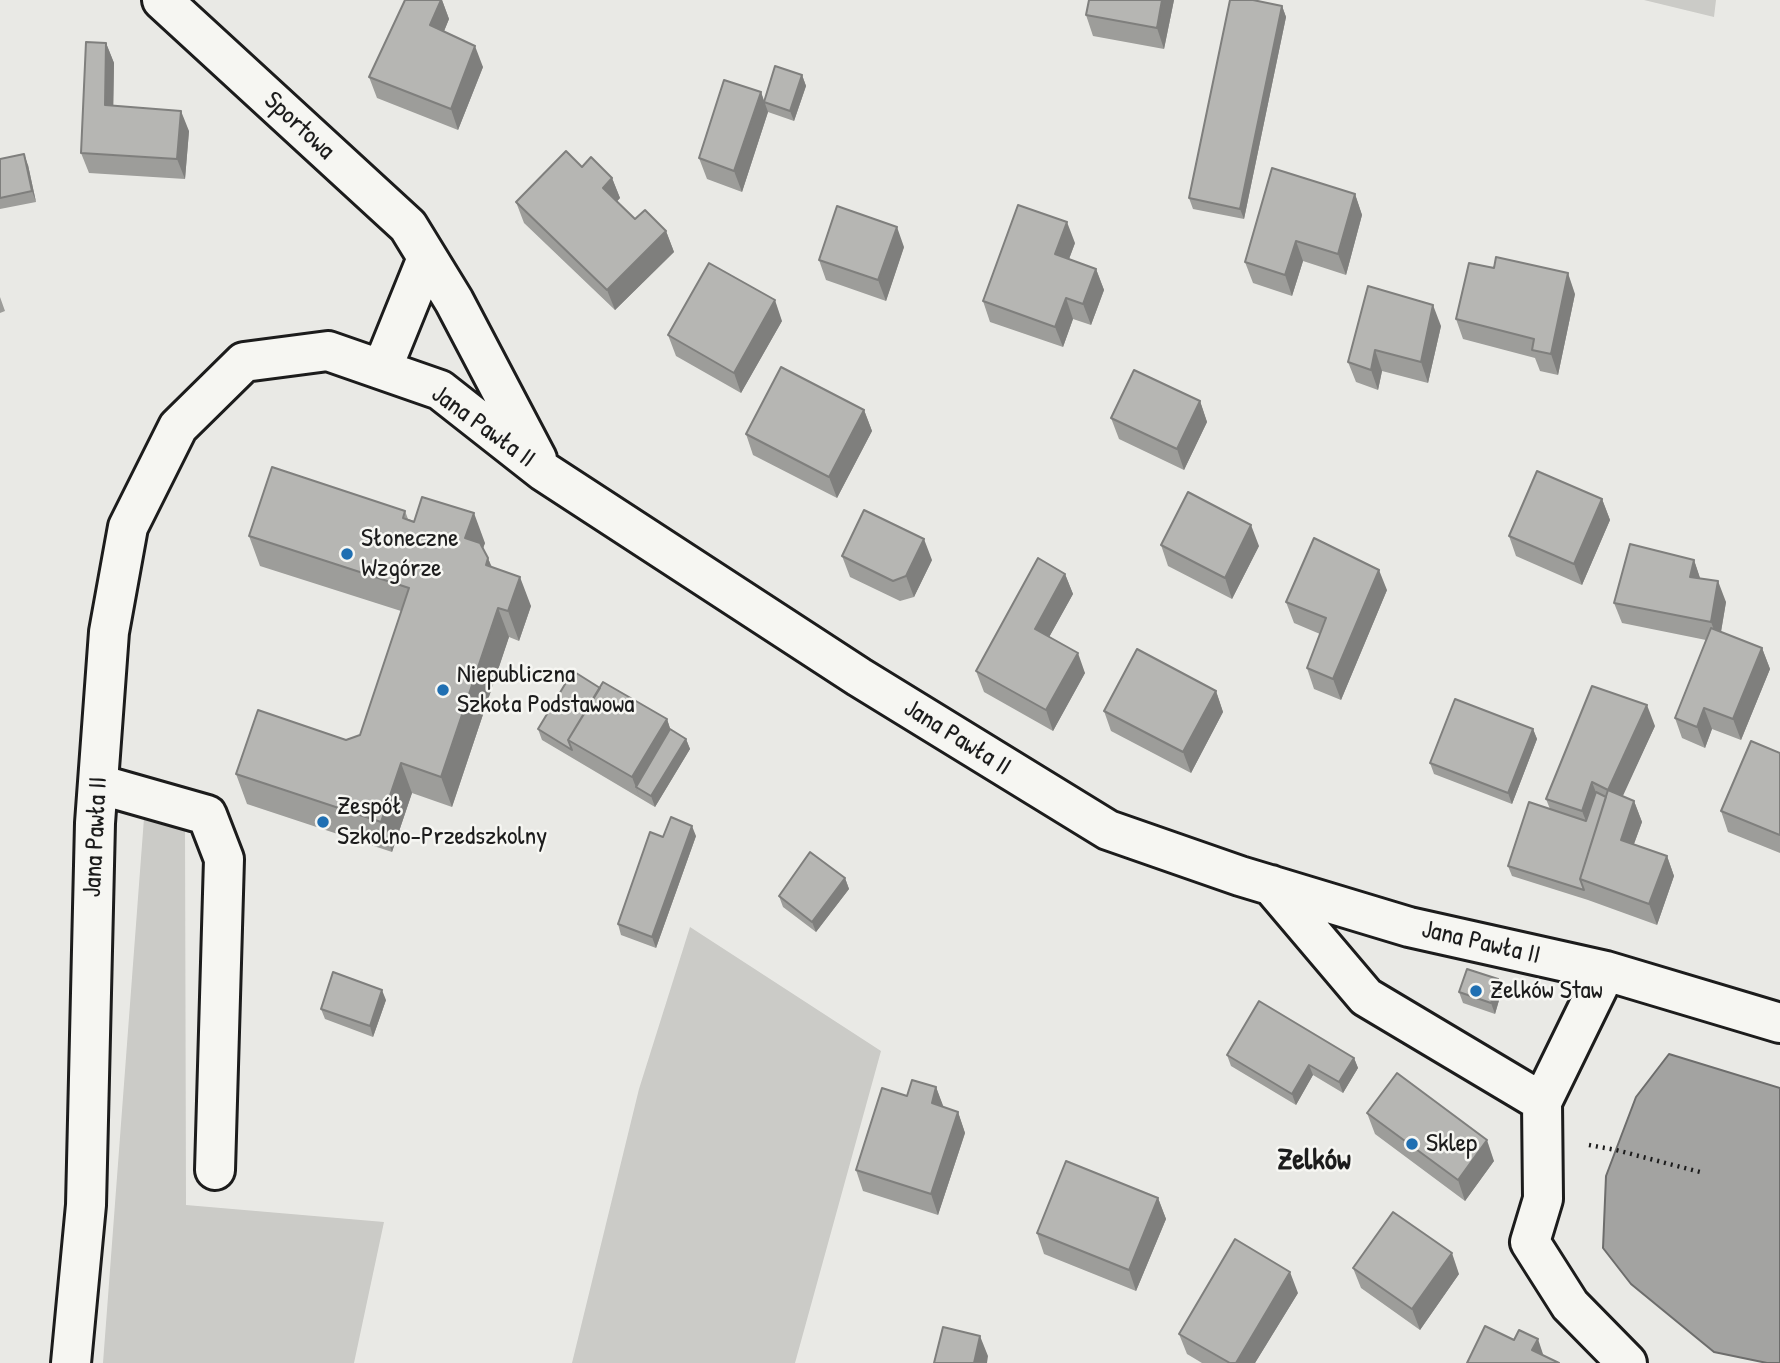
<!DOCTYPE html>
<html>
<head>
<meta charset="utf-8">
<style>
  body { margin:0 }
  canvas { display:block; background:#e9e9e5 }
</style>
</head>
<body>
<canvas width="1780" height="1363"></canvas>
<script>
const ctx = document.querySelector('canvas').getContext('2d');
ctx.lineJoin = 'round';
function fill(path, color) { ctx.fillStyle = color; ctx.fill(path, 'evenodd'); }
function trace(path, color, width, dash) { ctx.strokeStyle = color; ctx.lineWidth = width; ctx.lineCap = dash ? 'butt' : 'round'; ctx.setLineDash(dash || []); ctx.stroke(path); }
function drawText(font, color, halo, rows, align = 'center') {
  ctx.font = font + ' "Patrick Hand",sans-serif'; ctx.lineWidth = 5; ctx.setLineDash([]); ctx.textBaseline = 'middle'; ctx.strokeStyle = halo; ctx.fillStyle = color; for (const [text, x, y, turn = 0] of rows) {
    ctx.save(); ctx.translate(x, y); ctx.rotate((+turn || 0) * Math.PI / 180); ctx.textAlign = isNaN(turn) ? turn : align; if (halo) ctx.strokeText(text, 0, 0); ctx.fillText(text, 0, 0); ctx.restore();
  }
}
fill(new Path2D(`
  M1644 0H1716L1714 17Z
  M144 818 185 826 186 1205 384 1222 354 1363H103Z
  M690 927 881 1051 795 1363H572L639 1089Z`), '#cbcbc7');
const water = new Path2D(`
  M1669 1054 1780 1088V1363H1767L1714 1352 1631 1284 1603 1248 1606 1176 1636 1097Z`);
fill(water, '#a3a3a1');
trace(water, '#6d6d6c', 2);
const minor = new Path2D(`
  M162 0 408 226 454 301 537 459
  M382 369 427 258
  M98 784 207 815 224 859 215 1170
  M1271 885 1366 997 1542 1102
  M1606 971 1542 1102 1543 1199 1530 1242 1570 1305 1627 1363
  M71 1363 86 1205 95 823 109 632 128 527 178 427 244 362 328 351 440 390 543 471 859 677 1108 830 1240 876 1409 927 1606 971 1780 1023`);
trace(minor, '#1c1c1c', 44);
trace(new Path2D(`
  M1589 1145 1616 1150 1700 1172`), '#1c1c1c', 4.5, [2, 5]);
trace(minor, '#f6f6f2', 38);
fill(new Path2D(`
  M405 0H442L449 19 444 31 483 67 458 130 377 98 369 77Z
  M1089 0H1174L1164 49 1093 36 1086 15Z
  M1282 6 1286 17 1244 219 1193 209 1189 198Z
  M106 43 114 63 113 106 189 131 185 179 89 173 81 153Z
  M802 75 806 86 794 121 768 112 742 192 707 179 699 158 761 92 764 102Z
  M0 159 28 165 36 202 0 209Z
  M582 167 612 178 620 198 617 201 635 219 666 231 674 252 615 310 524 223 516 202Z
  M1355 194 1362 215 1346 275 1303 261 1292 296 1253 283 1245 262Z
  M1075 243 1069 259 1096 269 1104 290 1091 325 1073 319 1063 347 990 322 983 301Z
  M904 247 886 301 826 280 819 260Z
  M1368 286 1441 326 1428 383 1382 371 1378 390 1356 382 1348 362Z
  M1575 294 1558 375 1540 371 1535 358 1463 339 1456 319Z
  M0 297 5 311 0 313Z
  M782 321 741 393 676 356 668 335Z
  M1200 401 1207 422 1184 470 1119 439 1111 418Z
  M864 410 872 431 837 498 753 455 746 434Z
  M1602 499 1610 520 1582 585 1516 556 1509 536Z
  M405 511 408 519 485 543 483 548 492 567 531 606 519 641 509 637 452 807 412 793 392 852 247 804 236 774 360 735 401 611 260 566 249 536Z
  M1161 545 1259 546 1232 599 1168 566Z
  M842 556 932 560 914 597 900 601 850 577Z
  M1694 560 1700 578 1726 602 1721 632 1762 648 1770 669 1741 740 1712 729 1705 748 1682 738 1675 718 1706 640 1622 623 1614 603Z
  M1065 574 1073 594 1049 637 1085 673 1053 731 984 692 976 671Z
  M1387 590 1341 700 1314 689 1307 668 1320 634 1294 623 1286 602Z
  M600 688 667 719 670 729 686 739 690 749 655 807 542 740 538 729Z
  M1216 691 1223 712 1191 773 1111 731 1104 711Z
  M1655 726 1622 796 1634 801 1642 822 1634 844 1667 856 1674 876 1657 925 1588 900 1512 876 1508 866 1550 809 1546 799Z
  M1533 729 1537 739 1512 804 1434 774 1430 763Z
  M1780 753V853L1728 832 1721 811Z
  M696 836 656 948 621 935 618 924 663 837Z
  M845 878 849 889 816 932 783 907 779 896Z
  M1498 979 1502 990 1495 1014 1463 1003 1459 992Z
  M386 1000 373 1037 325 1019 321 1009Z
  M1227 1055 1354 1058 1358 1068 1343 1093 1313 1075 1296 1105 1231 1066Z
  M936 1087 943 1107 958 1112 965 1133 938 1215 863 1191 856 1170 907 1096Z
  M1367 1113 1494 1161 1465 1201 1375 1134Z
  M1158 1198 1166 1219 1136 1291 1044 1254 1037 1233Z
  M1353 1268 1459 1274 1420 1330 1361 1288Z
  M1298 1293 1255 1363H1202L1187 1354 1179 1334Z`), '#9d9d9a');
fill(new Path2D(`
  M441 0H442L449 19 438 46 430 25Z
  M1162 0H1174L1164 49 1157 28Z
  M1282 6 1286 17 1244 219 1240 209Z
  M106 43 114 63 113 126 105 105Z
  M475 46 483 67 458 130 451 109Z
  M802 75 806 86 794 121 790 111Z
  M761 92 768 112 742 192 734 171Z
  M181 111 189 131 185 179 177 159Z
  M24 154 28 165 36 202 32 191Z
  M612 178 620 198 610 209 603 188Z
  M1355 194 1362 215 1346 275 1338 254Z
  M1067 222 1075 243 1063 275 1055 254Z
  M897 227 904 247 886 301 878 280Z
  M666 231 674 252 615 310 607 290Z
  M1296 241 1303 261 1292 296 1285 275Z
  M1096 269 1104 290 1091 325 1083 304Z
  M1568 273 1575 294 1558 375 1551 354Z
  M1066 298 1073 319 1063 347 1055 327Z
  M775 300 782 321 741 393 734 373Z
  M1433 305 1441 326 1428 383 1421 362Z
  M1375 350 1382 371 1378 390 1371 370Z
  M1200 401 1207 422 1184 470 1177 449Z
  M864 410 872 431 837 498 829 477Z
  M1602 499 1610 520 1582 585 1574 564Z
  M474 513 485 543 476 568 465 538Z
  M1251 525 1259 546 1232 599 1225 578Z
  M924 539 932 560 914 597 906 576Z
  M488 558 499 587 486 565Z
  M1694 560 1701 581 1690 577Z
  M1379 570 1387 590 1341 700 1333 679Z
  M1065 574 1073 594 1042 650 1035 629Z
  M520 577 531 606 519 641 508 611Z
  M1718 581 1726 602 1719 643 1711 622Z
  M498 608 509 637 452 807 441 777Z
  M1762 648 1770 669 1741 740 1733 719Z
  M1078 653 1085 673 1053 731 1046 710Z
  M1216 691 1223 712 1191 773 1183 752Z
  M1647 705 1655 726 1616 811 1608 790Z
  M1704 708 1712 729 1705 748 1697 727Z
  M667 719 674 740 636 787 640 798 632 777Z
  M1533 729 1537 739 1512 804 1508 793Z
  M686 739 690 749 655 807 651 796Z
  M401 763 412 793 392 852 381 822Z
  M1592 782 1600 803 1590 831 1582 811Z
  M1634 801 1642 822 1628 860 1621 840Z
  M692 826 696 836 656 948 652 937Z
  M1667 856 1674 876 1657 925 1649 904Z
  M845 878 849 889 816 932 812 922Z
  M1498 979 1502 990 1495 1014 1491 1003Z
  M382 990 386 1000 373 1037 370 1026Z
  M1354 1058 1358 1068 1343 1093 1339 1082Z
  M1309 1065 1313 1075 1296 1105 1292 1094Z
  M936 1087 944 1108 932 1103Z
  M958 1112 965 1133 938 1215 931 1194Z
  M1487 1140 1494 1161 1465 1201 1458 1180Z
  M1158 1198 1166 1219 1136 1291 1129 1270Z
  M1452 1253 1459 1274 1420 1330 1412 1309Z
  M1290 1272 1298 1293 1255 1363H1236Z
  M980 1336 988 1356 987 1363H974Z
  M1538 1339 1545 1360 1532 1350Z`), '#7f7f7d');
const building = new Path2D(`
  M405 0H441L430 25 475 46 451 109 369 77Z
  M1089 0H1162L1157 28 1086 15Z
  M1230 0H1253L1282 6 1240 209 1189 198Z
  M86 42 106 43 105 105 181 111 177 159 81 153Z
  M775 66 802 75 790 111 764 102Z
  M724 80 761 92 734 171 699 158Z
  M566 151 582 167 591 157 612 178 603 188 635 219 645 210 666 231 607 290 516 202Z
  M24 154 32 191 0 198V159Z
  M1272 168 1355 194 1338 254 1296 241 1285 275 1245 262Z
  M1018 205 1067 222 1055 254 1096 269 1083 304 1066 298 1055 327 983 301Z
  M837 206 897 227 878 280 819 260Z
  M1496 257 1568 273 1551 354 1532 350 1534 339 1456 319 1469 263 1494 268Z
  M709 263 775 300 734 373 668 335Z
  M1368 286 1433 305 1421 362 1375 350 1371 370 1348 362Z
  M781 367 864 410 829 477 746 434Z
  M1134 370 1200 401 1177 449 1111 418Z
  M272 467 405 511 403 518 414 522 422 497 474 513 465 538 480 543 488 558 486 565 520 577 508 611 498 608 441 777 401 763 381 822 236 774 258 710 346 740 360 735 409 588 249 536Z
  M1537 471 1602 499 1574 564 1509 536Z
  M1188 492 1251 525 1225 578 1161 545Z
  M864 510 924 539 906 576 893 581 842 556Z
  M1314 538 1379 570 1333 679 1307 668 1326 618 1286 602Z
  M1630 544 1694 560 1690 577 1718 581 1711 622 1614 603Z
  M1038 558 1065 574 1035 629 1078 653 1046 710 976 671Z
  M1711 628 1762 648 1733 719 1704 708 1697 727 1675 718Z
  M1137 649 1216 691 1183 752 1104 711Z
  M573 671 600 688 568 740 572 750 538 729Z
  M603 682 667 719 632 777 568 740Z
  M1592 686 1647 705 1608 790 1592 782 1582 811 1546 799Z
  M1455 699 1533 729 1508 793 1430 763Z
  M670 729 686 739 651 796 636 787Z
  M1751 741 1780 753V835L1721 811Z
  M1608 790 1634 801 1621 840 1667 856 1649 904 1580 879Z
  M1596 792 1606 797 1580 879 1584 890 1508 866 1529 802 1586 821Z
  M671 817 692 826 652 937 618 924 650 832 663 837Z
  M810 852 845 878 812 922 779 896Z
  M1467 969 1498 979 1491 1003 1459 992Z
  M333 972 382 990 370 1026 321 1009Z
  M1259 1001 1354 1058 1339 1082 1309 1065 1292 1094 1227 1055Z
  M1397 1073 1487 1140 1458 1180 1367 1113Z
  M912 1080 936 1087 932 1103 958 1112 931 1194 856 1170 882 1088 907 1096Z
  M1066 1161 1158 1198 1129 1270 1037 1233Z
  M1393 1212 1452 1253 1412 1309 1353 1268Z
  M1235 1239 1290 1272 1236 1363H1230L1179 1334Z
  M1485 1326 1514 1340 1519 1330 1538 1339 1532 1350 1559 1363H1467Z
  M943 1327 980 1336 974 1363H934Z`);
fill(building, '#b6b6b3');
trace(building, '#7f7f7d', 2);
for (const [x, y, r, color] of [
  [347,554,7,"#1f6fb2"],
  [443,690,7,"#1f6fb2"],
  [323,822,7,"#1f6fb2"],
  [1476,991,7,"#1f6fb2"],
  [1412,1144,7,"#1f6fb2"]
]) { const dot = new Path2D(); dot.arc(x, y, r, 0, 2 * Math.PI); ctx.fillStyle = color; ctx.fill(dot); trace(dot, '#f6f6f2', 2.5); }
drawText('26px', '#1c1c1c', '#f6f6f2', [
  ["Sportowa",299,126,43],
  ["Jana Pawła II",483,427,36],
  ["Jana Pawła II",957,738,32],
  ["Jana Pawła II",96,837,-87],
  ["Jana Pawła II",1481,943,13]
]);
drawText('26px', '#1c1c1c', '#f6f6f2', [
  ["Słoneczne",361,539],
  ["Wzgórze",361,569],
  ["Niepubliczna",457,675],
  ["Szkoła Podstawowa",457,705],
  ["Zespół",337,807],
  ["Szkolno-Przedszkolny",337,837],
  ["Zelków Staw",1490,991],
  ["Sklep",1426,1144]
], 'left');
drawText('bold 30px', '#1c1c1c', '#f6f6f2', [
  ["Zelków",1314,1161]
]);
</script>
</body>
</html>
